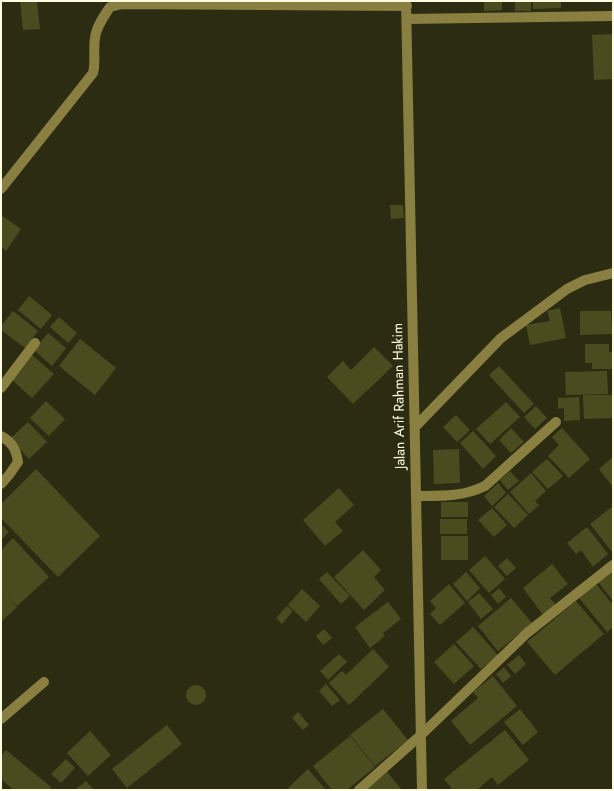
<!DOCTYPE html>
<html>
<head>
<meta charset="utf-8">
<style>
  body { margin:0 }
  #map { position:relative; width:614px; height:791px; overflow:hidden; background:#2c2c13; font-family:Jost,sans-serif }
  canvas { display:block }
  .frame { position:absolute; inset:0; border:2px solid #fdfce0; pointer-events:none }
</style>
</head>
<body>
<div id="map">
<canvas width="614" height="791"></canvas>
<div class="frame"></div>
</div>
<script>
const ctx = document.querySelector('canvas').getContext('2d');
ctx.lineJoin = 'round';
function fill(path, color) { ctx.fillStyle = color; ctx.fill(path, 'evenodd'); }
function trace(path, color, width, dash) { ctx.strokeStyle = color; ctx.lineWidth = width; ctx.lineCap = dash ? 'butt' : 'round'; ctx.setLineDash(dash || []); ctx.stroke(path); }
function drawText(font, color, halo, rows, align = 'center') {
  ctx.font = font + ' Jost,sans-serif'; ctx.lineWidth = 4; ctx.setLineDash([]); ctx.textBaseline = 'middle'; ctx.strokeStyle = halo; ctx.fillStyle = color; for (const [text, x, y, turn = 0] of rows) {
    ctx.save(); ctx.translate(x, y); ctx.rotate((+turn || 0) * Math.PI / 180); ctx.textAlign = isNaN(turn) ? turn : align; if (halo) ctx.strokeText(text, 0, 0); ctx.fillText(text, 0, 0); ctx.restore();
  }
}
fill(new Path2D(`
  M20 1H37L40 29 23 30Z
  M484 1H502V10L484 11Z
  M515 1H531V11H515Z
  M533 1H561V8L533 9Z
  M613 34V79L594 80 592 35Z
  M390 205H403L404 218 391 219Z
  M1 215 21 229 6 251 1 247Z
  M29 296 52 315 41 329 18 310Z
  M560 308 566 338 530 345 526 325 550 321 547 311Z
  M13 311 38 331 25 348 1 330V326Z
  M580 311H611L612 334 580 335Z
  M59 317 77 333 68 343 50 327Z
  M48 333 66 348 52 366 34 350Z
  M80 339 116 368 95 395 59 366Z
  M585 344H609V352H613V369H592V363H585Z
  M374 347 393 366 353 404 327 377 343 361 351 370Z
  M32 355 54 374 32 398 11 379Z
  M499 366 534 404 524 413 489 375Z
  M607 371 608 394 566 395 565 372Z
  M583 395H613V418L584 419Z
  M579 397 580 420 564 421V408L558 409V398Z
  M46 401 65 419 49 436 30 418Z
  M506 402 520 417 490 444 476 429Z
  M536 406 547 418 535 429 524 417Z
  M456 415 470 430 457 442 443 427Z
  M28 422 47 442 29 459 10 439Z
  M511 428 524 442 511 453 499 440Z
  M562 428 590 459 569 478 548 456 559 445 552 437Z
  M473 431 496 456 483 469 460 443Z
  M459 449 460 483 434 484 433 450Z
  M613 457V487L599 469Z
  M547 459 563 476 548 489 532 472Z
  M36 469 100 536 58 577 1 518V504Z
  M510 471 519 481 508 490 500 480Z
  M531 473 546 491 535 501 539 505 529 514 510 492Z
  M498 483 506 493 492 506 484 496Z
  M339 488 354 505 335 522 343 531 325 546 303 520Z
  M508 494 528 515 514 528 494 507Z
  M441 502H468V517H441Z
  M613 506V553L590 524Z
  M492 508 507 525 494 537 478 520Z
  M440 519H467V534H440Z
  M1 524 9 532 1 540Z
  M587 527 608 554 593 567 581 550 576 554 567 543Z
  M441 536H468V560H441Z
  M13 538 49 577 17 606 3 592 17 607 1 622V550Z
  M363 550 381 570 374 577 385 590 364 610 334 577Z
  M485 556 505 579 489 593 469 570Z
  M507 558 516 568 507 576 498 566Z
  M552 564 568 584 550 598 556 605 543 615 523 588Z
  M613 569V601L598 582Z
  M327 572 350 596 341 604 319 579Z
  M466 572 480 588 467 601 453 584Z
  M449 584 465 603 440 625 430 614 436 608 430 601Z
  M596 584 613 605V627L607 632 579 598Z
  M499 588 506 597 498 604 491 595Z
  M302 589 320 606 306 622 288 605Z
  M479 593 493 609 481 619 468 602Z
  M511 598 532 623 498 651 478 626Z
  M576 601 604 634 555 675 527 642Z
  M388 602 401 619 383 633 385 636 370 648 355 627Z
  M287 606 293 611 282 624 276 618Z
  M473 627 498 655 481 669 456 642Z
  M324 629 332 638 323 645 316 636Z
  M454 644 474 666 454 684 434 662Z
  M373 649 389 667 349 705 329 683 342 671 346 675Z
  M339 654 347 662 328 680 320 671Z
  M519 655 526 664 515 674 507 665Z
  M504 667 511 676 503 683 496 674Z
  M493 676 517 706 470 745 451 721 478 698 473 692Z
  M326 684 340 700 332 706 319 691Z
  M186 695a10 10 0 1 1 20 0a10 10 0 1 1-20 0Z
  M383 709 408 740 375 766 350 735Z
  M520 709 538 732 523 745 504 722Z
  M298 712 309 725 303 730 292 718Z
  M167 725 182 744 127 788 112 769Z
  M505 730 529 760 498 785 492 777 477 790H453L444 779Z
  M90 731 111 755 88 776 67 753Z
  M350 736 375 767 347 790H332L313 766Z
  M6 750 51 787 49 790H14L1 779V756Z
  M66 759 75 768 61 783 51 774Z
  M308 769 326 790H286Z
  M387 772 402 790H366Z
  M86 781 94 790H75Z`), '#4a4c20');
trace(new Path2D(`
  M406 1 422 790
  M407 19 613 16
  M1 189 93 73C96 62 93 50 95 38 96 27 104 16 110 7L122 4 407 6
  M1 388 35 343
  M415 427 501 338 567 289 585 280 613 273
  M1 436C12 442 16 449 18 462L9 475 1 484
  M417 496C441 496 462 497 485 486L556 422
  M1 719 44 682
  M359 790 421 735 527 633 613 565`), '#887f41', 10);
drawText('14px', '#fdfce0', '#2c2c13', [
  ["Jalan Arif Rahman Hakim",400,396,-91]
]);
</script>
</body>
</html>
